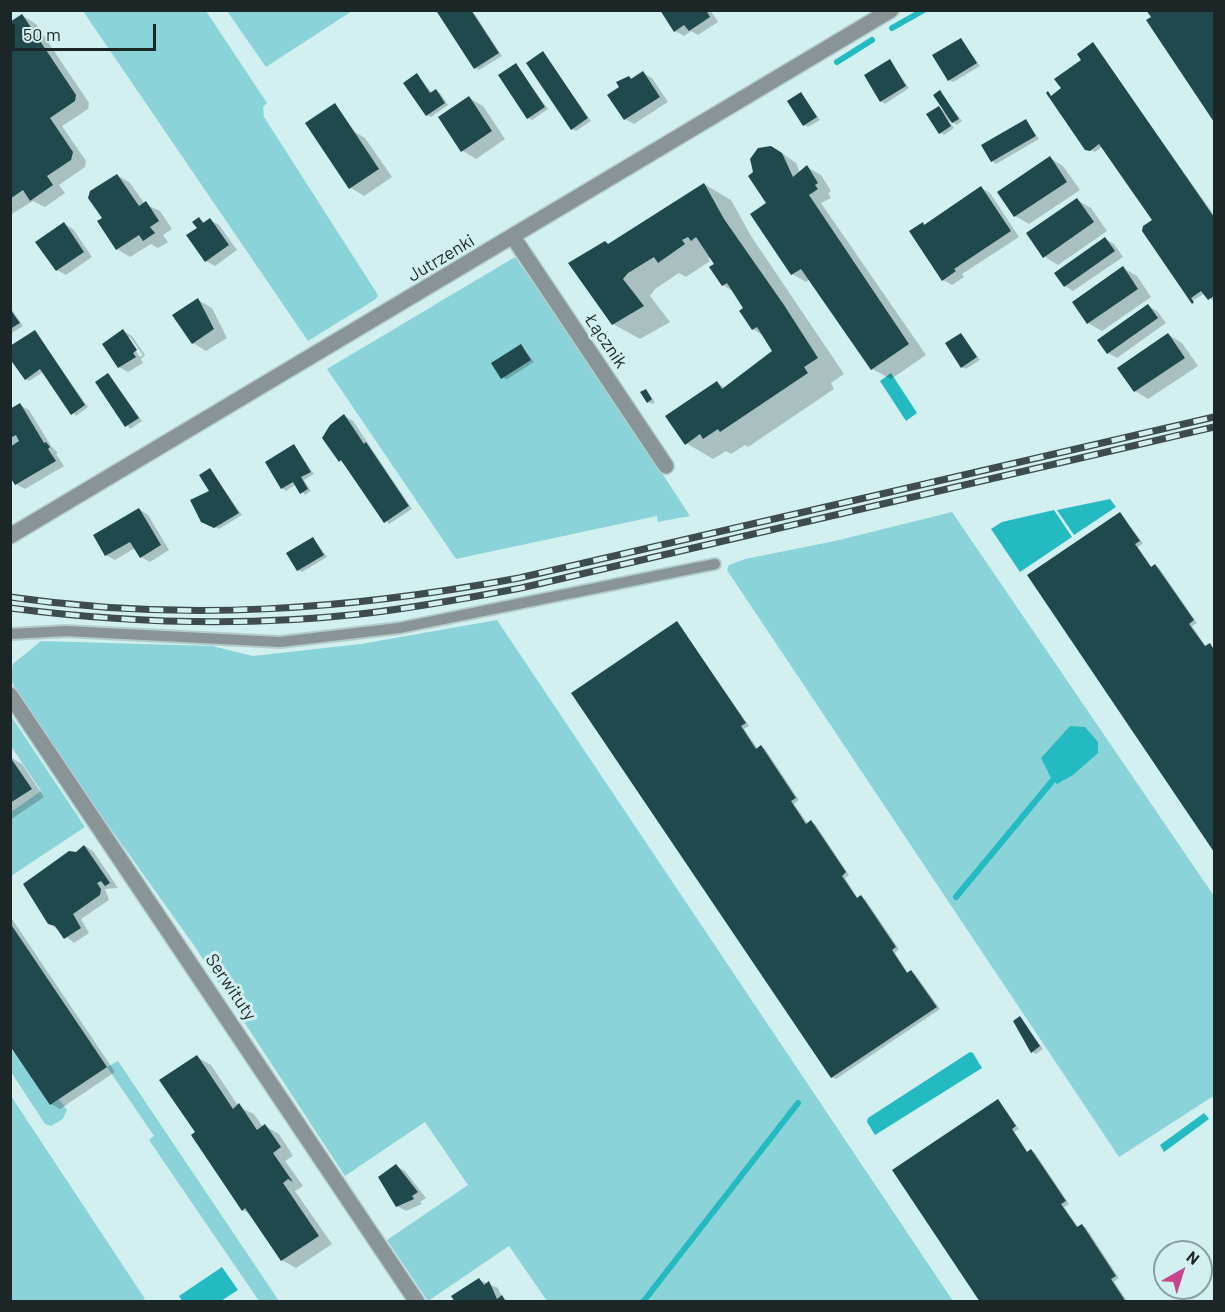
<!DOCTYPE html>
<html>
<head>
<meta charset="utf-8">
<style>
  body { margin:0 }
  #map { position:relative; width:1225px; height:1312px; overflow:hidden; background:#d3f0f1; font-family:Barlow,sans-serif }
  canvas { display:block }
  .frame { position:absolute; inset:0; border:12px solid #1b2626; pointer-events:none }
  .north { position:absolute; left:1153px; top:1240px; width:60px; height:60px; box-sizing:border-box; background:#d3f0f1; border:2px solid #899fa0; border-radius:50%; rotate:39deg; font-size:16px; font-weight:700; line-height:24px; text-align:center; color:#1b2626 }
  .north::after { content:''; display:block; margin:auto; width:21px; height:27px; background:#c8458c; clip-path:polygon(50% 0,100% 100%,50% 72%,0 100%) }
  .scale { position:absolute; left:12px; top:24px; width:144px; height:27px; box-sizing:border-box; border:3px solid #1b2626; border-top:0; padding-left:8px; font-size:18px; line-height:21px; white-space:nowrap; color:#1b2626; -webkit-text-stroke:4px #d3f0f1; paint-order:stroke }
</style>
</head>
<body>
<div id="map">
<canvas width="1225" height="1312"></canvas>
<div class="frame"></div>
<div class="north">N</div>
<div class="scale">50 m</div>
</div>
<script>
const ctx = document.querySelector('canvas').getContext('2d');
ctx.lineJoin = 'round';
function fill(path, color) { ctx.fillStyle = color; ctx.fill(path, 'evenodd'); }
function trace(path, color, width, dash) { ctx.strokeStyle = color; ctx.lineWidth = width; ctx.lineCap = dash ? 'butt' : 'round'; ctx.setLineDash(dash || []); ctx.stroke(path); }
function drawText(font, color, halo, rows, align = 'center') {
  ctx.font = font + ' Barlow,sans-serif'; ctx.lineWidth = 6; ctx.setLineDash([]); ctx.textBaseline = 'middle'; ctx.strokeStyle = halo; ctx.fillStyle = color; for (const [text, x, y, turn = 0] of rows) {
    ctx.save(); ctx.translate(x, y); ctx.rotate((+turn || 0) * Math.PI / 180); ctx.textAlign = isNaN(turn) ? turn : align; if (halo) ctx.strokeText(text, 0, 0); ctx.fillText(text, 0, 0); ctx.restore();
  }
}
fill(new Path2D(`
  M83 11H206L267 103 263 107 264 117 378 295 376 299 308 341Z
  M227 11H352L266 67Z
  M515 257 601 380 690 516 658 522 657 516 456 559 327 369Z
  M952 512 1214 896V1100L1212 1097 1119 1157 727 570 729 565 745 559 835 541Z
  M497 620 953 1301H547L509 1246 428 1301 387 1240 468 1185 425 1122 345 1176 193 944 21 703 11 679 13 664 41 641 212 646 253 656 361 644Z
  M11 716 85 827 11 876V812L41 791 11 746Z
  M10 1047 51 1104 59 1099 67 1110 63 1119 51 1126 45 1124 11 1072Z
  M118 1061 279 1301H259L149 1140 154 1136 107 1067Z
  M11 1096 145 1299 141 1301H11Z`), '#8ad3d8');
fill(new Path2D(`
  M891 373 917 413 906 421 880 381Z
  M1110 499 1116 507 1074 535 1057 510Z
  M1054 510 1072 537 1020 572 991 529 1002 522Z
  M1070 726 1085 727 1098 742V753L1073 775 1057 784 1051 778 1041 758Z
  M970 1052 973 1053 982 1068 875 1135 867 1122 868 1118Z
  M1204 1113 1209 1119 1164 1152 1160 1145Z
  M222 1267 238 1290 221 1301H182L179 1296Z`), '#24bac2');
fill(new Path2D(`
  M443 10H472L502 56 479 70 475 68Z
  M663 10H710L718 22 698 35 691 31 684 36 675 31Z
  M1148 10H1214V120L1148 20 1153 17Z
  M23 16 36 24 89 103 88 109 62 126 86 161 85 167 59 185 65 193 45 207 33 201 10 215V24Z
  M961 39 980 66 953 82 949 80Z
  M1093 44 1214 215 1213 301 1205 293 1194 300 1190 298 1154 220 1103 146 1095 152 1086 148 1063 89Z
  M543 53 591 121 576 131 572 129Z
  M890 61 909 88 885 104 881 101Z
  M516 65 548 109 532 120 528 118Z
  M643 73 652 78 668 102 634 124 625 119 621 88 629 77 633 80Z
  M417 75 432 93 436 91 440 93 448 105 431 117 427 115Z
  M940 92 962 121 957 125 948 120 954 128 944 135 940 132 939 108 946 112Z
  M801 93 820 120 808 127 804 125Z
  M469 98 483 106 505 139 476 159 463 151Z
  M335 105 355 132 365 138 392 177 364 196 351 188Z
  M1026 121 1039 139 996 164 992 161Z
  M776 149 796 163 800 173 807 167 821 175 831 191 828 193 831 198 821 203 926 355 891 379 872 369 810 279 806 282 792 274 768 204Z
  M1050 158 1063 166 1080 190 1029 224 1015 216 999 192Z
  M117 175 130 183 145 204 160 211 172 229 163 235 168 242 158 248 151 244 130 257 117 249Z
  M704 184 731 200 751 236 844 374 831 383 834 389 748 447 745 445 731 454 726 451 713 459 686 443 717 383 726 388 774 351 764 336 753 329 746 308 734 292 723 285 713 258H708L710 261 686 277 679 273 655 289 650 296 670 322 640 339 613 324 609 245Z
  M981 188 990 193 1019 237 962 274 964 277 952 285 943 280 923 224 926 226Z
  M1077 200 1091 208 1107 231 1058 265 1045 257Z
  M199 219 206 223 210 220 219 225 237 250 215 266 206 261Z
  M64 224 73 229 92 257 66 275 57 270Z
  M1105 239 1114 244 1123 257 1073 291 1065 286Z
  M1123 268 1137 276 1151 297 1102 331 1088 323Z
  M198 300 212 308 227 338 206 351 193 343Z
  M1148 306 1157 311 1166 323 1117 358 1108 353Z
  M10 307 23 326 10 334Z
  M123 331 132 336 145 355 141 359 143 363 128 372 119 367ZM126 337H130L143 355 140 357Z
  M35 332 88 407 76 416 43 372 29 381 26 379Z
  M961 334 980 360 966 369 962 367Z
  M1169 335 1182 343 1198 366 1148 399 1135 391Z
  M521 346 534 362 506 380 493 364Z
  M108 374 142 421 130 429 97 382Z
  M646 390 655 402 652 404 648 402Z
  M20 405 29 410 51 446 58 453 56 454 64 466 25 489 16 484 10 473V409Z
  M344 416 353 421 412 509 389 524 324 438Z
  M294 446 314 474 304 480 311 491 305 495 296 484 286 491 282 488 267 462Z
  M210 470 242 515 219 529 202 520 212 492Z
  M139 509 148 515 169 550 150 562 141 557 135 548 115 560 106 555Z
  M1120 514 1143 543 1138 547 1152 568 1156 566 1159 568 1197 623 1192 626 1206 647 1210 645 1214 649V849L1029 575Z
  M313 538 327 557 302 572 298 570Z
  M677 623 749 726 744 729 758 749 761 747 765 749 799 800 794 804 808 824 811 822 815 824 849 875 845 878 858 899H865L899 949 895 953 908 973 911 971 915 974 940 1009 836 1079 832 1077Z
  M10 757 22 764 44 797 10 820Z
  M85 846 93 851 118 888 105 889 109 900 81 919 89 933 74 943 49 923 76 854Z
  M10 916 115 1072 60 1109 51 1104 10 1043Z
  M1020 1018 1043 1049 1036 1054 1032 1052Z
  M197 1057 211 1065 239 1107 254 1114 263 1127 265 1126 279 1134 293 1156 285 1161 303 1186 295 1191 332 1244 296 1268 282 1260 252 1215 243 1210 197 1133Z
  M999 1101 1019 1129 1014 1132 1028 1153 1031 1151 1035 1153 1069 1204 1064 1207 1078 1227 1082 1225 1086 1228 1119 1278 1114 1282 1128 1302H982Z
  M396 1166 405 1171 426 1198 420 1202 422 1204 406 1211 397 1206Z
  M479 1280 498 1288 502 1297 510 1302H456Z`), '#0003');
trace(new Path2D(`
  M892 28 924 10
  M837 62 872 40
  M956 897 1053 780
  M643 1302 798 1103`), '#24bac2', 6);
fill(new Path2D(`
  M440 10H471L499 53 474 69 437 12Z
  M660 10H706L710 17 689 31 684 25 674 32Z
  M1146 10H1214V122L1146 20 1151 17Z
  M22 14 76 95 75 101 50 118 73 152 71 160 47 176 53 185 30 201 23 190 10 199V22Z
  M961 38 977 63 948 81 932 55Z
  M1093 42 1214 217V296L1208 300 1201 291 1191 298 1194 302 1192 304 1142 231 1143 226 1152 220 1099 144 1090 151 1085 150 1046 93 1048 91 1051 96 1061 88 1054 79 1081 60 1077 54Z
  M543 51 588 118 571 130 526 63Z
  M890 59 906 86 880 102 864 75Z
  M516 63 545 107 527 119 498 75Z
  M643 71 660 97 624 120 607 95 619 87 616 82 629 76 631 79Z
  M417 73 430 93 436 89 445 103 426 116 403 83Z
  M940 90 959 119 952 123 933 95Z
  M801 92 817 117 803 126 787 101Z
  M469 96 492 131 461 152 438 117Z
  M335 103 379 169 349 189 305 123Z
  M939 106 951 126 939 134 926 114Z
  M1026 119 1036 136 991 162 981 145Z
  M771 146 782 153 793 177 807 165 818 183 815 185 818 189 809 195 909 344 871 370 801 269 791 275 750 214 766 203 748 176 753 172 750 159 758 148Z
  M1050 156 1067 182 1014 217 997 192Z
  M117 174 139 206 146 201 159 221 150 227 155 233 143 241 139 235 116 250 97 221 102 218 88 198 90 191Z
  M704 183 724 219 784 305 818 358 804 367 808 373 720 432 718 429 703 439 700 434 685 445 665 416 717 381 722 389 772 351 757 327 752 330 742 315 739 311 743 308 727 283 722 286 709 267 714 264 696 237 691 241 688 237 682 240 685 244 658 263 654 257 628 273 623 279 644 306 612 325 568 263 605 241 608 244Z
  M981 186 1011 231 954 269 956 271 942 281 909 231 923 222 924 225Z
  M1077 198 1094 222 1043 258 1026 233Z
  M199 217 203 223 210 218 229 245 205 262 186 235 197 228 192 222Z
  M64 222 84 252 56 271 35 242Z
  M1105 237 1115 251 1064 287 1054 273Z
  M1123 266 1138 289 1087 324 1072 302Z
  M198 298 214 329 192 344 172 315Z
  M1148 304 1158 318 1107 354 1097 340Z
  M10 309 20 323 10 329Z
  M123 329 137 350 133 353 136 357 118 368 102 344Z
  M35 330 85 405 71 415 40 369 25 380 10 359V346Z
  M961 333 977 357 961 368 945 343Z
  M1168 333 1185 358 1134 392 1117 368Z
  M521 344 531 360 501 379 491 363Z
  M108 373 139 418 125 427 95 382Z
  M646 389 652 399 647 403 640 392Z
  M20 403 44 443 46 442 50 447 48 449 56 461 15 485 10 477V447L19 441 16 435 10 438V409Z
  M344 414 364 444 366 442 409 506 384 523 341 460 339 462 322 438 330 425Z
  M294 444 311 472 301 477 308 489 300 494 293 482 281 489 265 462Z
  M210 468 239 513 214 528 201 522 190 500 209 491 199 475Z
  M139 508 161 545 140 558 130 542 105 556 93 535Z
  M1120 512 1140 541 1135 544 1151 567 1155 564 1194 620 1189 624 1205 646 1210 643 1214 650V852L1027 575Z
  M313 537 324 555 297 571 286 553Z
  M677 621 746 723 741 726 756 749 761 745 796 798 791 801 806 824 811 820 846 872 842 876 857 898 861 895 896 947 892 950 907 973 911 970 937 1007 831 1078 571 693Z
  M10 757 32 789 10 803Z
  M84 845 110 883 105 886 101 881 97 883 101 889 100 895 73 914 81 928 64 939 55 926 48 924 23 884 69 851 76 852Z
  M10 923 107 1067 50 1105 10 1046Z
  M1020 1016 1040 1046 1031 1053 1013 1021Z
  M197 1055 233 1109 239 1103 257 1130 265 1124 281 1147 273 1153 293 1182 288 1179 283 1183 319 1236 281 1261 245 1208 242 1211 191 1135 195 1132 159 1080Z
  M998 1099 1016 1126 1012 1129 1027 1152 1031 1149 1066 1201 1061 1204 1077 1227 1082 1224 1116 1276 1111 1279 1126 1302H980L892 1170Z
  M396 1164 418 1192 412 1196 414 1199 396 1207 378 1177Z
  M479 1278 484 1285 489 1281 497 1299 502 1295 506 1302H455L451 1296Z`), '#1f494c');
const lane = new Path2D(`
  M10 634 66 631 280 642 399 628 715 564`);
const street = new Path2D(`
  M513 237 666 466
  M10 536 891 10
  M10 695 417 1302`);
trace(lane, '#b2cccc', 14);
trace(street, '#b2cccc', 18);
trace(lane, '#889495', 10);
trace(street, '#889495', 15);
const rail = new Path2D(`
  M10 597C183 622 348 610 519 578L1214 417
  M10 608C126 623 243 627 360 614 414 608 468 598 521 588L1214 427`);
trace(rail, '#3e4c4d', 7);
trace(rail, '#d3f0f1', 4.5, [14]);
drawText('18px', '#1b2626', '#d3f0f1', [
  ["Jutrzenki",441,258,-31],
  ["Łącznik",606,341,56],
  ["Serwituty",231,987,56]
]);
</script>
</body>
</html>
